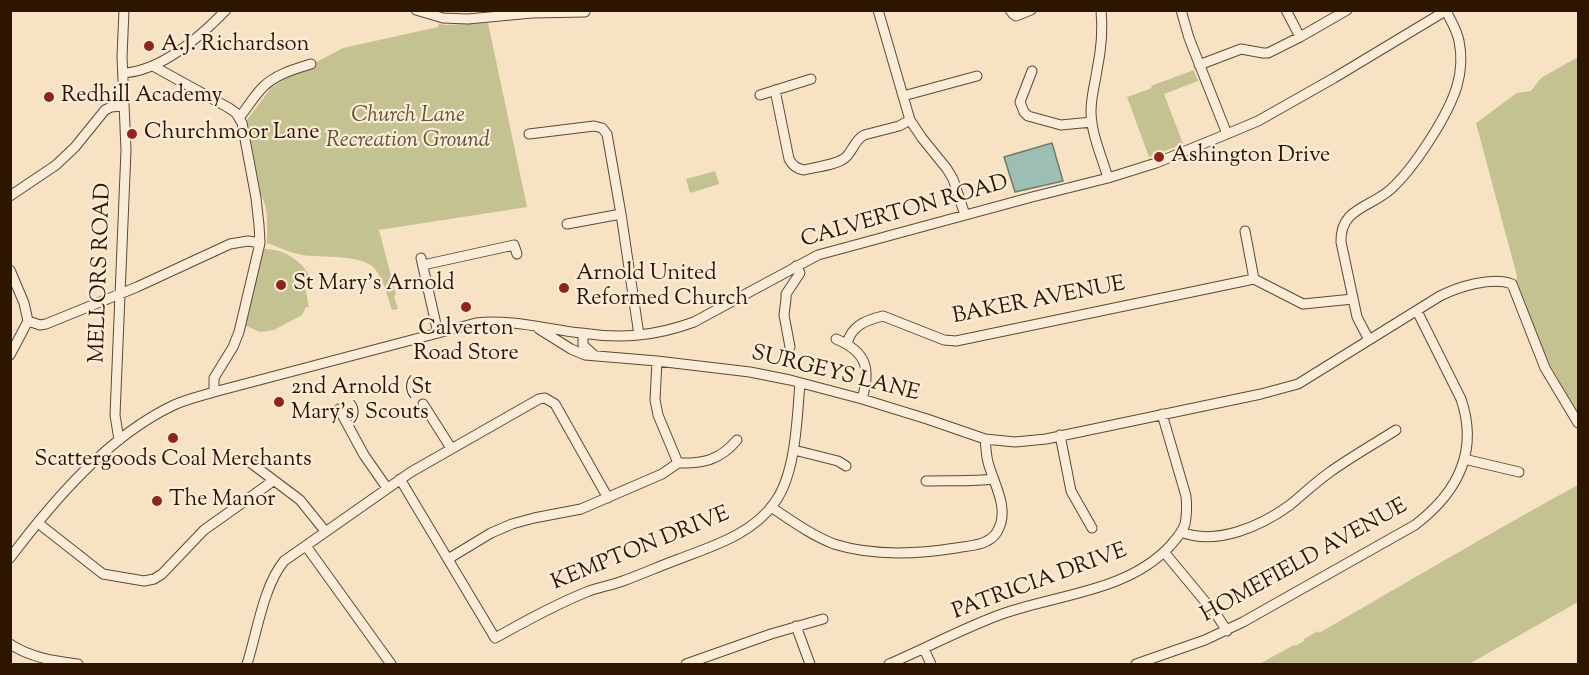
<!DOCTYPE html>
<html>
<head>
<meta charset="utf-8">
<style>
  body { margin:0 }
  #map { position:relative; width:1589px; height:675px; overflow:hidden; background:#f8e2c4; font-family:"Sorts Mill Goudy",serif }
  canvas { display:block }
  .frame { position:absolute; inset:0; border:12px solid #2e1500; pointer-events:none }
</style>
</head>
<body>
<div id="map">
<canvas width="1589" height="675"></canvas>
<div class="frame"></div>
</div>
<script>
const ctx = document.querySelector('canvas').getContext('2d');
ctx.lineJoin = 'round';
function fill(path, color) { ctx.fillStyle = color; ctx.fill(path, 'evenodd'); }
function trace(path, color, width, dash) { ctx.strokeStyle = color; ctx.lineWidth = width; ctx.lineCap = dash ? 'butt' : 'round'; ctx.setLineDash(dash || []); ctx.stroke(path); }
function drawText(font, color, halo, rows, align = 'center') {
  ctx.font = font + ' "Sorts Mill Goudy",serif'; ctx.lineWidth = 4.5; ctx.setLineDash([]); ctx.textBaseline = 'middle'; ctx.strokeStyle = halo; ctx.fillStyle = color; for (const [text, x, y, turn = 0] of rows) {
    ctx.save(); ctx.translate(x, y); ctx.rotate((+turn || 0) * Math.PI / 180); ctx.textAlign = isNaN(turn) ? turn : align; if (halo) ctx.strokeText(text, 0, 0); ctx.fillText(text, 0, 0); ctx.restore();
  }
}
fill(new Path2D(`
  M488 23 527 207 379 230 396 295 394 296 398 309 392 310C387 296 384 279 374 268 362 254 320 258 302 255 291 253 278 247 267 243 267 228 269 208 261 195L247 120 271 88 283 80 343 48 438 27 439 24 445 25Z
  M1578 57V413L1543 353 1515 286 1517 276 1476 123 1517 93 1531 91 1541 78Z
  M1194 70 1198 81 1164 94 1183 144 1149 157 1127 97 1152 88 1151 86Z
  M715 171 719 184 690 193 686 179Z
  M263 249C284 249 299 259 310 276L304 282 309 307H306L302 315 274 330 260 332 244 325 261 251Z
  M1578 485V602L1469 664H1259L1294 645 1295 646 1304 641V639L1318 631 1319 633C1406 583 1490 533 1578 485Z`), '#c3c290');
const water = new Path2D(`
  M1052 143 1063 181 1015 192 1004 157Z`);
fill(water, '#9dbeb4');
trace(water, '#717a6c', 1.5);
const minor = new Path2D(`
  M416 10 443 18 468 19 532 13 585 12
  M878 10 910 120 922 138 947 169 953 179 965 215
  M1010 10 1013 14 1016 16 1031 10
  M1101 10C1103 30 1101 51 1097 70 1095 84 1091 97 1091 111 1091 134 1102 157 1108 178
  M1181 10 1189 38 1227 134
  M1286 10 1300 37
  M1199 65 1241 49 1263 53H1268L1300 37 1347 10
  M153 66 229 108 236 113 242 123 256 198 259 225 260 243 239 332 233 347 214 378V392
  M1032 71 1020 102 1024 112 1028 116 1061 125 1092 122
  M123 73C162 71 200 37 226 10
  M775 90 789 159C792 165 797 169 804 170 815 167 838 165 846 157 853 150 855 140 864 135L899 126 910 120
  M760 95 811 79
  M903 96 977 76
  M239 118C247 108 254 96 263 87 276 74 295 69 311 64
  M529 134 594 126 602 128 607 134 621 214 639 335
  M10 196 56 165 75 147 105 110 111 107 124 106
  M567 224 621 214
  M1245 231 1254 279
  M421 258 438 333
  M423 265 514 245 517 254
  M10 270 24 303 28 321 10 355
  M28 321 40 325 46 324 137 287 230 244 248 241 260 243
  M539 329 571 349 585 355 657 361 750 372 790 380 862 399 927 419 985 439 1015 442 1046 439 1261 394 1298 384 1440 296C1458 287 1492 276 1512 284L1545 368 1578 423
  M583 334V345L594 355
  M836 339C867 352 871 369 862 399
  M1369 340 1357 317 1341 242C1340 208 1370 208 1391 189 1414 168 1448 116 1457 86 1461 72 1462 55 1459 41 1457 30 1451 21 1446 11
  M847 344C851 326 866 320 883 316L944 340 956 341 1254 279 1303 304 1353 299
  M790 347 784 315 786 299V294L800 273 796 266
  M657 361 655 400 658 415 678 463
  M423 404 451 448
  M339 409 364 455 387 488
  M1060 435 1071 491 1092 528
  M119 440 115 415 126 150 122 57 124 10
  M794 450 838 461 846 466
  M1464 459 1519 472
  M247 460 300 500 325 531
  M678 463C703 464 720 460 737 440
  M400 479 495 638C526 621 556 604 589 591 600 587 612 585 623 581 642 574 660 566 679 559 713 546 753 534 775 502 796 473 797 418 800 383
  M926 481C948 480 971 482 993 479
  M771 507C792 521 811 535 834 544 872 556 918 554 956 548 967 546 978 546 987 541 993 538 997 533 999 528 1009 507 993 482 988 462 986 455 986 447 985 439
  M38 523 103 574 144 581 154 579 162 574 204 530 273 481
  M1181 532C1217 546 1261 526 1290 505 1303 494 1316 482 1330 472 1351 457 1374 444 1396 430
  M306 546 391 664
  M1164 552 1218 617 1227 631
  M10 558C53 501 108 436 174 405 187 399 201 396 214 392L476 323C511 319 546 329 581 333 621 339 656 336 694 322L818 255 1032 197 1108 178 1156 163 1227 134 1258 121 1334 78 1447 10
  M448 559 491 533 512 524 534 518 581 509 662 474 678 463
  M796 626 810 664
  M10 644C31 658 55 661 78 664
  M924 649 931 664
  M247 664C257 633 263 587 284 561L411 472 539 399 545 398 555 404 608 498
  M686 664 771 634 823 619
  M889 664C927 648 963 628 1002 614 1058 594 1127 592 1170 546 1176 539 1182 533 1185 524 1187 514 1187 506 1186 496L1162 414
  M1136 664 1205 640 1243 622 1415 525C1457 493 1479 452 1461 399L1417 311`);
trace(minor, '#604831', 11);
trace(minor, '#faecd9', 9);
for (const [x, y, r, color] of [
  [149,46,6,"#8f2418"],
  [49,97,6,"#8f2418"],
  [132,134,6,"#8f2418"],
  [1159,157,6,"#8f2418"],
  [281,285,6,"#8f2418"],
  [564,288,6,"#8f2418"],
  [466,307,6,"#8f2418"],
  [279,402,6,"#8f2418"],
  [173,438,6,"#8f2418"],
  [157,501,6,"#8f2418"]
]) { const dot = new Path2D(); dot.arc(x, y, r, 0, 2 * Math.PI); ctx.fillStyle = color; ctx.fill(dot); trace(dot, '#faecd9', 2); }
drawText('22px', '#2e1500', '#faecd9', [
  ["A.J. Richardson",161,46],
  ["Redhill Academy",61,97],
  ["Churchmoor Lane",144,134],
  ["Ashington Drive",1171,157],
  ["Arnold United",576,275],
  ["Reformed Church",576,300],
  ["St Mary's Arnold",293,285],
  ["Calverton",466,330,"center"],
  ["Road Store",466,355,"center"],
  ["2nd Arnold (St",291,389],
  ["Mary's) Scouts",291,414],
  ["Scattergoods Coal Merchants",173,461,"center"],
  ["The Manor",169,501]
], 'left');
drawText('italic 22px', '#625232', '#faecd9', [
  ["Church Lane",408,117],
  ["Recreation Ground",408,142]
]);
drawText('22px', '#2e1500', '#faecd9', [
  ["CALVERTON ROAD",905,213,-16],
  ["MELLORS ROAD",102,273,-88],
  ["BAKER AVENUE",1039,302,-11],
  ["SURGEYS LANE",835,375,14],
  ["KEMPTON DRIVE",641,550,-22],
  ["HOMEFIELD AVENUE",1305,562,-29],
  ["PATRICIA DRIVE",1040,583,-20]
]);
</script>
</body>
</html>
